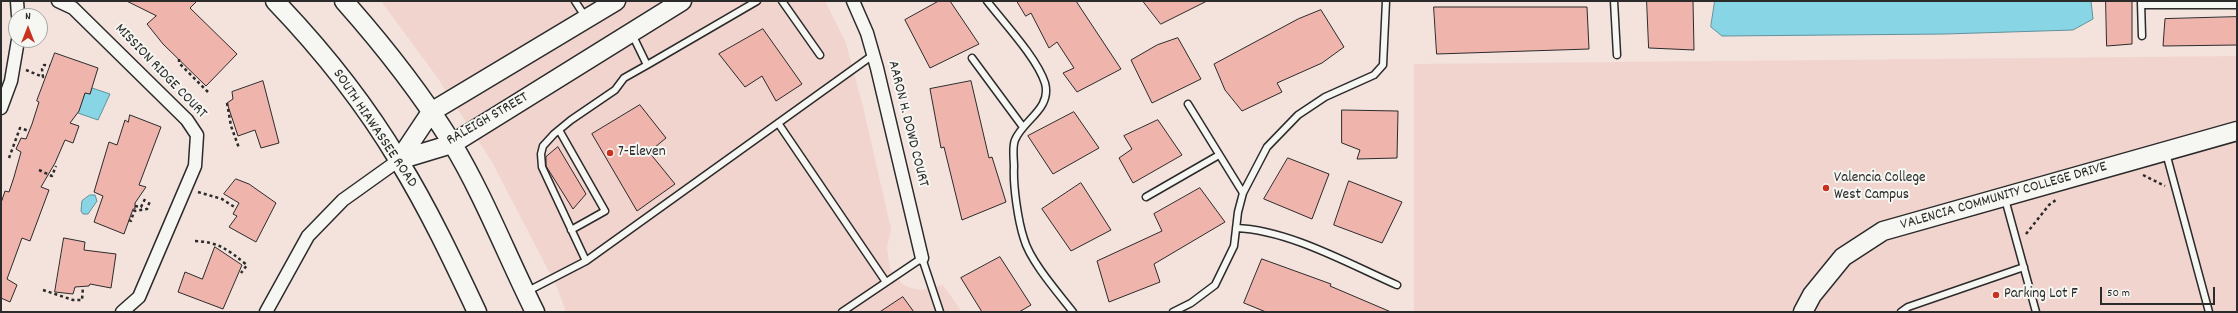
<!DOCTYPE html>
<html>
<head>
<meta charset="utf-8">
<style>
  body { margin:0 }
  #map { position:relative; width:2238px; height:313px; overflow:hidden; background:#f4e2dd; font-family:Dekko,sans-serif }
  canvas { display:block }
  .frame { position:absolute; inset:0; border:2px solid #2b2b2b; pointer-events:none }
  .north { position:absolute; left:8px; top:8px; width:40px; height:40px; box-sizing:border-box; background:#f6f6f2; border:1px solid #a5a5a2; border-radius:50%; rotate:0deg; font-size:11px; font-weight:700; line-height:16px; text-align:center; color:#2b2b2b }
  .north::after { content:''; display:block; margin:auto; width:14px; height:18px; background:#c8321e; clip-path:polygon(50% 0,100% 100%,50% 72%,0 100%) }
  .scale { position:absolute; left:2100px; top:287px; width:115px; height:18px; box-sizing:border-box; border:2px solid #2b2b2b; border-top:0; padding-left:5px; font-size:12px; line-height:14px; white-space:nowrap; color:#2b2b2b; -webkit-text-stroke:3px #f6f6f2; paint-order:stroke }
</style>
</head>
<body>
<div id="map">
<canvas width="2238" height="313"></canvas>
<div class="frame"></div>
<div class="north">N</div>
<div class="scale">50 m</div>
</div>
<script>
const ctx = document.querySelector('canvas').getContext('2d');
ctx.lineJoin = 'round';
function fill(path, color) { ctx.fillStyle = color; ctx.fill(path, 'evenodd'); }
function trace(path, color, width, dash) { ctx.strokeStyle = color; ctx.lineWidth = width; ctx.lineCap = dash ? 'butt' : 'round'; ctx.setLineDash(dash || []); ctx.stroke(path); }
function drawText(font, color, halo, rows, align = 'center') {
  ctx.font = font + ' Dekko,sans-serif'; ctx.lineWidth = 4; ctx.setLineDash([]); ctx.textBaseline = 'middle'; ctx.strokeStyle = halo; ctx.fillStyle = color; for (const [text, x, y, turn = 0] of rows) {
    ctx.save(); ctx.translate(x, y); ctx.rotate((+turn || 0) * Math.PI / 180); ctx.textAlign = isNaN(turn) ? turn : align; if (halo) ctx.strokeText(text, 0, 0); ctx.fillText(text, 0, 0); ctx.restore();
  }
}
fill(new Path2D(`
  M381 1H825L846 43 864 111 891 229 887 248 890 268 902 284 911 288 922 290 943 285 962 312H566L557 287 492 162 437 77Z
  M2237 56V312H1414V64Z`), '#f2d4ce');
const water = new Path2D(`
  M1715 1H2091L2093 19 2073 30 1945 34 1722 36 1711 27Z
  M92 88 110 94 98 120 78 113 85 93 90 94Z
  M90 195H95L97 201 88 214H83L81 211 82 201Z`);
fill(water, '#87d5e5');
trace(water, '#62919b', 1);
const building = new Path2D(`
  M127 1H197L190 8 237 54 206 86 163 44 147 24 156 16Z
  M939 1H950L979 44 930 68 905 20Z
  M1017 1H1076L1121 69 1077 92 1063 73 1074 68 1057 42 1049 48 1031 13 1026 16Z
  M1143 1H1207L1161 24Z
  M1647 1H1693L1694 50 1649 48Z
  M2106 1H2132V44L2107 46Z
  M1434 7H1587L1589 49 1437 54Z
  M1321 10 1344 47 1322 63 1277 83 1282 92 1242 111 1225 90 1214 64 1298 19Z
  M2237 17V45L2163 46 2165 19Z
  M763 29 802 84 776 101 762 76 745 87 719 54Z
  M1178 38 1201 79 1152 103 1131 60 1157 45Z
  M55 53 98 68 90 94 85 93 79 111 70 123 79 126 73 143 65 140 55 163 41 187 49 190 30 241 22 238 7 279 17 285 10 302 1 298V203L5 191 9 192 14 177 21 152 16 149 21 138 26 139 32 124 39 102 37 101Z
  M263 81 279 143 261 148 255 130 238 136 227 103 233 99 232 92Z
  M971 81 989 158 992 157 1006 202 962 220 944 147 941 148 930 89Z
  M640 105 666 138 649 152 675 184 637 211 592 134Z
  M1342 110 1398 111 1397 158 1357 159 1360 150 1342 143Z
  M1074 112 1099 148 1053 174 1028 136Z
  M130 115 161 127 139 185 146 187 135 203V209H133L124 234 94 222 103 196 94 192 109 142 117 145 125 120 128 122Z
  M1158 120 1182 155 1133 183 1119 158 1132 149 1124 136Z
  M558 147 586 194 573 209 546 166V157Z
  M1288 158 1329 174 1312 219 1264 199Z
  M236 179 249 184 276 203 256 242 229 227 237 216 233 214 239 203 224 194Z
  M1349 181 1402 202 1382 243 1334 225Z
  M1081 183 1111 230 1071 251 1042 209Z
  M1200 188 1225 222 1154 264 1160 282 1109 302 1097 261 1162 231 1154 214Z
  M64 238 85 242 84 250 116 254 111 288 90 284 89 286 75 287 73 294 55 292Z
  M215 247 242 265 223 309 178 292 185 272 202 279Z
  M1000 257 1031 305 1019 312H982L961 278Z
  M1262 259 1331 284 1330 286 1391 312H1266L1244 303Z
  M903 297 914 312H880Z`);
fill(building, '#efb4ac');
trace(building, '#2b2b2b', 1);
const lane = new Path2D(`
  M575 1 586 18
  M782 1 820 55
  M987 1C1004 23 1037 58 1045 83 1052 109 1023 120 1015 140 1012 147 1014 159 1014 167 1013 186 1018 221 1024 239 1030 261 1059 294 1073 312
  M1614 1 1617 55
  M2141 2 2142 36
  M2141 5H2237
  M972 58 1023 127
  M647 65 757 1
  M1188 104 1243 193
  M778 123 886 282
  M559 130 605 211 571 230
  M2166 153 2209 312
  M1146 197 1219 155
  M2005 199 2036 312
  M1236 228C1289 230 1349 264 1397 285
  M586 261 542 167 541 154 543 146 554 134 571 120 615 90 624 78 647 65 632 34
  M526 292 586 261 873 55
  M842 312 922 258 940 312
  M1173 312 1191 303 1215 285 1234 246 1238 212 1243 193 1267 147 1298 115 1325 97 1374 75 1383 65 1386 1
  M1901 312 1908 307 2024 267`);
const street = new Path2D(`
  M17 1 18 16
  M58 1 73 8 187 120 197 135 195 166 139 297 122 312
  M853 1 867 33 877 68 922 258
  M1 108 11 81 18 40
  M266 312 308 236 343 200 399 160`);
const secondary = new Path2D(`
  M275 1C321 49 365 104 399 161 429 210 453 261 477 312
  M344 1C384 46 420 92 452 143 484 196 507 256 535 312
  M399 160 452 144 682 1
  M399 160 431 112 616 1
  M1803 312 1812 295 1843 257 1883 231 2237 131`);
trace(lane, '#2b2b2b', 9);
trace(street, '#2b2b2b', 15);
trace(secondary, '#2b2b2b', 21);
trace(new Path2D(`
  M179 59V63L209 93
  M26 70 43 77 42 69 44 65 50 66
  M227 103 231 126 239 148
  M9 158 20 128 29 131
  M39 170 52 176 56 166
  M2143 175 2165 186
  M198 192 222 199 236 208
  M1 199 2 200
  M135 206 141 207 145 199
  M129 220 131 221 134 211 147 209 150 201
  M2026 234 2049 205 2056 200
  M195 241C219 242 228 250 247 265L241 273
  M43 290 73 300H82L83 287`), '#2b2b2b', 2.5, [3, 3]);
trace(lane, '#f6f6f2', 6);
trace(street, '#f6f6f2', 12);
trace(secondary, '#f6f6f2', 18);
for (const [x, y, r, color] of [
  [610,153,4,"#c8321e"],
  [1826,188,4,"#c8321e"],
  [1996,295,4,"#c8321e"]
]) { const dot = new Path2D(); dot.arc(x, y, r, 0, 2 * Math.PI); ctx.fillStyle = color; ctx.fill(dot); trace(dot, '#f6f6f2', 1.5); }
drawText('15px', '#2b2b2b', '#f6f6f2', [
  ["MISSION RIDGE COURT",160,72,46],
  ["RALEIGH STREET",488,120,-30],
  ["AARON H. DOWD COURT",907,124,76],
  ["SOUTH HIAWASSEE ROAD",374,129,56],
  ["VALENCIA COMMUNITY COLLEGE DRIVE",2004,197,-16]
]);
drawText('15px', '#2b2b2b', '#f6f6f2', [
  ["7-Eleven",618,153],
  ["Valencia College",1834,179],
  ["West Campus",1834,196],
  ["Parking Lot F",2004,295]
], 'left');
</script>
</body>
</html>
